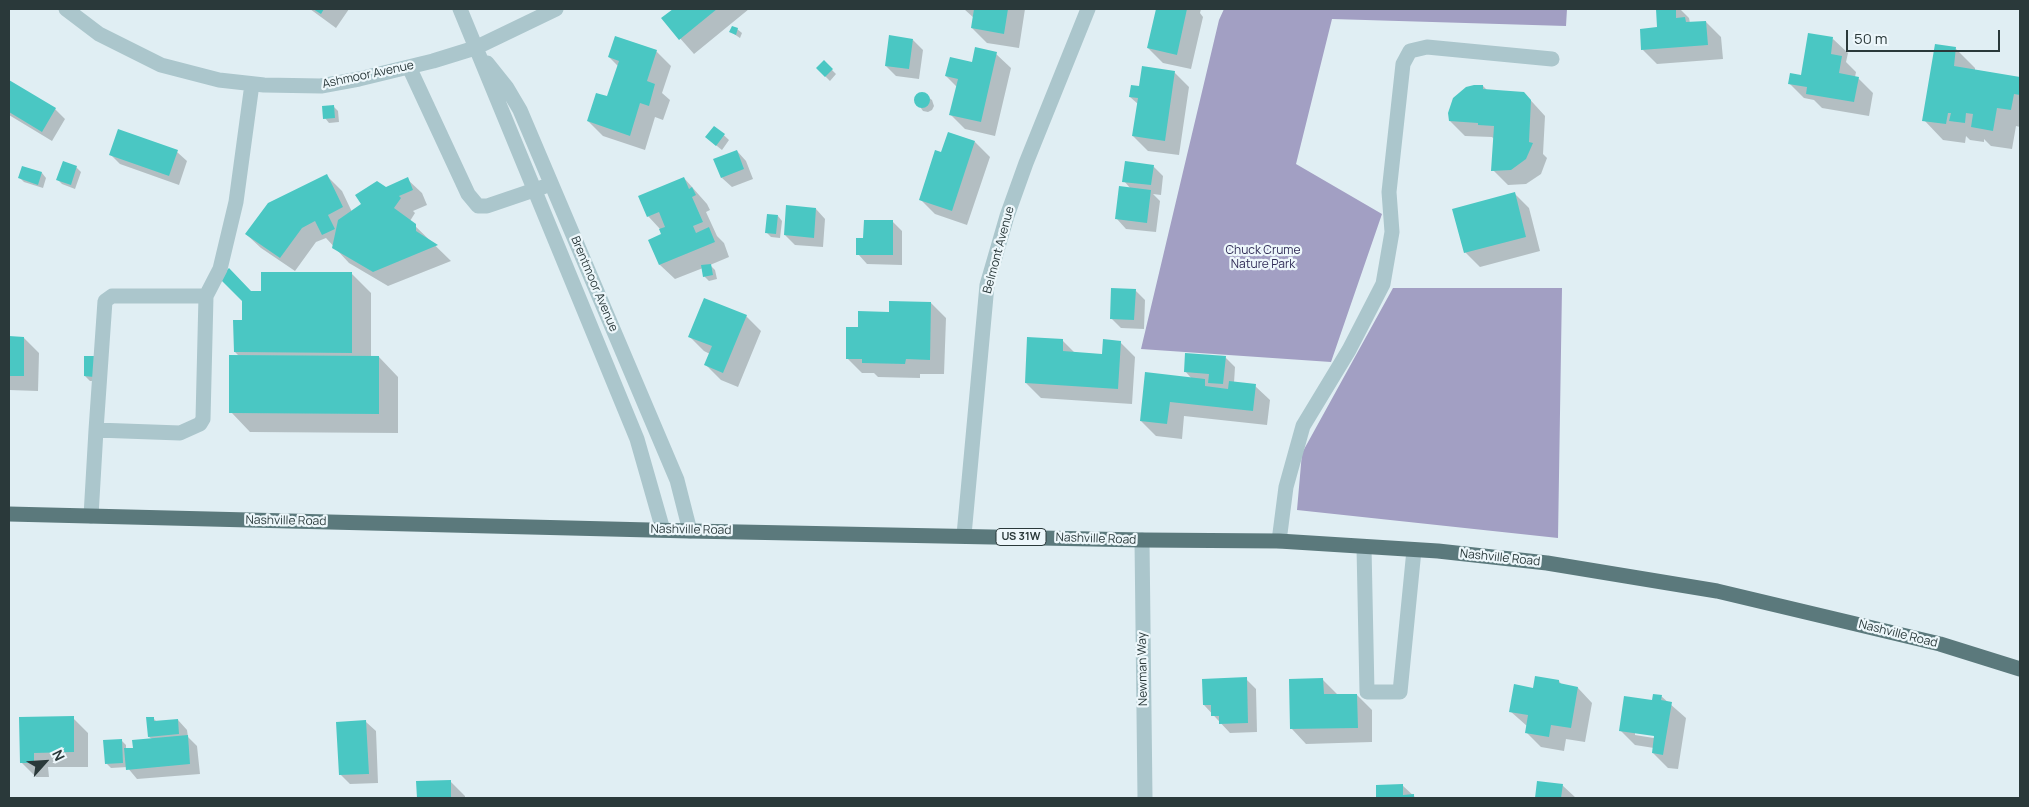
<!DOCTYPE html>
<html>
<head>
<meta charset="utf-8">
<style>
  body { margin:0 }
  #map { position:relative; width:2029px; height:807px; overflow:hidden; background:#e0eef3; font-family:Manrope,sans-serif }
  canvas { display:block }
  .frame { position:absolute; inset:0; border:10px solid #2a393a; pointer-events:none }
  .north { position:absolute; left:20px; top:737px; width:50px; height:50px; -webkit-text-stroke:4px #edf7fb; paint-order:stroke; rotate:64deg; font-size:14px; font-weight:700; line-height:20px; text-align:center; color:#2a393a }
  .north::after { content:''; display:block; margin:auto; width:18px; height:22px; background:#2a393a; clip-path:polygon(50% 0,100% 100%,50% 72%,0 100%) }
  .scale { position:absolute; left:1846px; top:30px; width:154px; height:22px; box-sizing:border-box; border:2px solid #2a393a; border-top:0; padding-left:6px; font-size:15px; line-height:18px; white-space:nowrap; color:#2a393a; -webkit-text-stroke:4px #edf7fb; paint-order:stroke }
</style>
</head>
<body>
<div id="map">
<canvas width="2029" height="807"></canvas>
<div class="frame"></div>
<div class="north">N</div>
<div class="scale">50 m</div>
</div>
<script>
const ctx = document.querySelector('canvas').getContext('2d');
ctx.lineJoin = 'round';
function fill(path, color) { ctx.fillStyle = color; ctx.fill(path, 'evenodd'); }
function trace(path, color, width, dash) { ctx.strokeStyle = color; ctx.lineWidth = width; ctx.lineCap = dash ? 'butt' : 'round'; ctx.setLineDash(dash || []); ctx.stroke(path); }
function drawText(font, color, halo, rows, align = 'center') {
  ctx.font = font + ' Manrope,sans-serif'; ctx.lineWidth = 4.5; ctx.setLineDash([]); ctx.textBaseline = 'middle'; ctx.strokeStyle = halo; ctx.fillStyle = color; for (const [text, x, y, turn = 0] of rows) {
    ctx.save(); ctx.translate(x, y); ctx.rotate((+turn || 0) * Math.PI / 180); ctx.textAlign = isNaN(turn) ? turn : align; if (halo) ctx.strokeText(text, 0, 0); ctx.fillText(text, 0, 0); ctx.restore();
  }
}
fill(new Path2D(`
  M1224 9H1567L1566 26 1332 19 1296 164 1382 214 1331 362 1141 349 1219 20Z
  M1393 288H1562L1558 538 1297 510 1302 453Z`), '#a29fc3');
fill(new Path2D(`
  M310 9H349L336 28Z
  M675 9H749L694 54 663 19Z
  M964 9H1025L1019 48 987 43 972 28 974 18Z
  M1158 9H1201L1200 13 1203 17 1191 69 1163 63 1148 48Z
  M1657 9H1680L1689 18 1690 23 1706 22 1721 37 1723 59 1657 64 1642 49 1659 29Z
  M737 29 742 33 740 38 731 32Z
  M1833 39 1848 53 1846 62 1856 72 1855 77 1858 78 1873 93 1869 116 1822 108 1814 100 1804 98 1789 83 1802 76Z
  M913 40 923 50 919 79 896 76 886 66Z
  M1936 45 1956 49 1975 68V70L2020 78V127L2016 126 2012 149 1991 146 1984 139V142L1970 140 1966 136 1965 143 1943 140 1924 120Z
  M656 51 671 66 662 93 670 100 663 120 655 117 645 150 603 136 588 121 608 98 618 66 609 57Z
  M996 54 1011 68 995 136 965 129 950 114 957 87 946 76Z
  M824 62 836 74 830 81 817 68Z
  M1174 72 1189 87 1179 155 1148 151 1133 136 1138 104 1130 97 1140 87Z
  M9 81 55 109 65 119 52 141 9 115Z
  M1483 86 1488 91 1524 93 1545 116 1543 154 1547 158 1541 174 1526 184 1508 185 1493 170 1494 139 1492 137 1465 136 1450 121Z
  M923 93 932 100 934 106 932 110 928 112 923 111 916 101 917 95Z
  M334 107 338 111 339 122 329 123 325 118Z
  M715 127 729 140 722 150 712 142Z
  M975 142 990 157 967 225 935 214 920 199 942 153Z
  M737 151 746 161 753 179 732 187 722 178Z
  M177 152 187 161 179 185 120 164 110 154Z
  M1153 166 1163 176 1161 195 1153 194 1160 201 1156 232 1126 229 1117 219 1131 189 1124 181Z
  M23 167 42 173 46 178 43 188 24 182 19 177Z
  M76 167 81 172 75 189 62 184 58 180Z
  M327 176 342 191 352 212 386 188 407 179 422 193 427 205 413 211 415 213 410 221 451 261 388 286 349 263 326 238 316 242 295 271 261 248 246 234Z
  M684 178 707 204 710 210 706 212 717 236 724 243 729 257 710 265 715 270 717 279 709 281 704 276 703 268 675 279 660 265 650 240 663 235 660 229 648 216Z
  M1514 193 1529 208 1540 251 1480 267 1465 252Z
  M816 209 825 219 823 247 795 245 785 235Z
  M778 216 782 221 780 238 771 237 767 233Z
  M892 221 902 231V265L867 264 858 254Z
  M352 274 371 293V357H379L398 377V433L250 432 231 412 239 356 235 352 251 292H262Z
  M1135 290 1145 300 1144 329 1121 328 1111 318Z
  M931 303 946 318 944 374H920V378L878 377 874 373H862L847 358 859 329 891 313Z
  M746 316 761 331 738 387 721 380 706 365 710 354 704 351 690 337Z
  M9 338H24L39 353 38 391 9 390Z
  M1063 341 1075 353 1103 355 1120 342 1135 357 1132 404 1041 398 1026 383Z
  M85 357 98 381H90L85 376Z
  M1225 357 1235 367 1234 383 1255 386 1270 400 1267 425 1184 416 1182 439 1156 436 1141 421 1192 379 1185 371Z
  M1246 679 1256 689 1257 732 1230 733 1204 705Z
  M1323 680 1338 695H1357L1372 710V742L1306 744 1292 729Z
  M1559 681 1562 685 1578 688 1592 703 1585 742 1566 739 1564 751 1541 747 1526 732 1527 726 1510 711 1534 689Z
  M1661 696 1686 718 1678 769 1668 768 1653 753 1654 748 1635 745 1620 730ZM1635 732 1661 736 1660 739 1635 735Z
  M73 718 88 733V767H48L49 777H36L21 762Z
  M153 718 157 722 178 720 187 730 188 737 197 746 200 774 137 779 127 767 111 768 107 764 121 740 126 745V750L134 749 152 739 149 737Z
  M366 722 376 731 378 783 350 784 340 774Z
  M450 781 465 796V798H418L417 782Z
  M1538 782 1562 785 1576 798H1536Z
  M1402 785 1416 798H1377V786Z`), '#0003');
fill(new Path2D(`
  M313 9H324L321 14Z
  M673 9H717L679 40 661 18Z
  M974 9H1008L1004 34 971 28Z
  M1156 9H1187L1177 55 1147 48Z
  M1656 9H1676V18L1685 17 1686 22 1706 21 1708 45 1641 50 1640 29 1657 27Z
  M732 26 738 28 736 35 729 32Z
  M1808 33 1833 37 1831 54 1842 56 1839 73 1859 77 1854 102 1806 94 1807 87 1788 84 1790 73 1801 75Z
  M889 35 913 39 909 69 885 66Z
  M615 36 657 50 647 81 655 84 649 106 640 103 630 136 587 121 596 93 607 96 619 61 608 57Z
  M1935 44 1956 47 1954 66 2020 77V95L2014 94 2011 110 1997 108 1993 131 1971 127 1973 114 1966 113 1965 123 1949 121 1951 113H1948L1946 124 1922 121Z
  M975 47 997 52 981 122 949 115 958 79 945 76 950 57 972 62Z
  M824 60 833 69 825 77 816 68Z
  M1142 66 1175 71 1165 141 1132 136 1138 98 1129 97 1131 85 1139 86Z
  M9 80 56 108 42 132 9 112Z
  M1474 85H1483V89L1524 92 1531 100 1529 142 1533 143 1526 159 1511 170 1491 171 1494 126 1478 125V123L1449 121 1448 113 1453 98 1466 87Z
  M914 100a8 8 0 1 1 16 0a8 8 0 1 1-16 0Z
  M334 105 335 118 323 119 322 106Z
  M714 126 725 134 716 146 705 137Z
  M118 129 178 150 169 176 109 155Z
  M948 132 975 141 952 211 919 200 935 150 941 152Z
  M737 150 744 169 721 178 713 159Z
  M63 161 77 166 71 185 56 180Z
  M1125 161 1154 165 1151 185 1122 182Z
  M22 166 42 172 38 185 18 178Z
  M327 174 343 207 328 215 335 229 322 235 315 221 302 228 280 258 245 234 268 203Z
  M408 177 413 190 399 196 401 198 394 208 416 224V231L438 245 373 272 332 248 338 220 361 204 355 195 377 181 386 187Z
  M684 177 689 189 692 187 696 195 692 197 703 222 693 226 696 233 709 227 715 242 659 265 648 240 661 234 659 229 665 227 659 212 647 217 638 196Z
  M1119 186 1151 190 1147 223 1115 219Z
  M1515 192 1526 237 1464 253 1452 209Z
  M786 205 816 208 814 238 784 235Z
  M767 214 778 215 776 234 765 233Z
  M864 220H893V255H856V238H863Z
  M711 264 713 275 703 277 701 265Z
  M229 268 251 291H261V272H352V353L234 352 233 320H242V301L219 278Z
  M1111 288 1136 289 1134 320 1110 319Z
  M704 298 747 315 723 373 704 365 712 346 688 337Z
  M889 301 931 302 930 360 906 359 905 364 862 363V359H846V327H858V311L889 312Z
  M9 336 24 337V376H9Z
  M1027 337 1063 339V351L1102 354 1103 339 1121 341 1118 389 1025 383Z
  M1185 353 1226 356 1223 384 1208 383 1209 374 1184 372Z
  M229 355 379 356V414L229 413Z
  M84 356H94V377L84 376Z
  M1145 372 1205 379V386L1228 389 1229 381 1256 384 1253 411 1170 402 1167 424 1140 421Z
  M1535 676 1559 680V683L1578 687 1571 728 1551 725 1549 737 1525 733 1528 715 1509 712 1514 684 1533 688Z
  M1247 677 1248 723 1219 724V716H1211V705H1203L1202 679Z
  M1323 678 1324 694H1357L1358 728 1290 729 1289 679Z
  M1653 694 1662 695 1661 700 1672 702 1663 755 1652 753 1654 736 1619 731 1624 696 1652 700Z
  M74 716V752L34 753V763H20L19 717Z
  M146 717H154V721L178 719 179 734 148 737Z
  M366 720 369 774 339 775 336 722Z
  M188 735 190 764 126 770 124 748H133L132 740Z
  M122 739 123 763 105 764 103 740Z
  M451 780V798H417L416 781Z
  M1537 781 1563 784 1561 798H1535Z
  M1403 784V795L1414 794V798H1376V785Z`), '#4ac7c3');
trace(new Path2D(`
  M66 9 99 34 161 65 219 80 264 85 321 86 359 79 433 61 475 48 556 9
  M460 9 637 439 663 530
  M487 63 507 88 520 110 677 480 690 531
  M409 67 468 194 478 206H487L543 187
  M96 430 105 301 112 296H206
  M91 516 96 430 180 433 200 424 203 419 206 296 220 269 236 202 252 84
  M964 535 987 285 1007 216 1026 163 1088 9
  M1142 540 1145 798
  M1279 541 1286 487 1303 426 1349 350 1383 284 1392 232 1389 192 1403 64 1410 51 1427 47 1552 59
  M1364 547 1367 692H1400L1414 550`), '#abc6cc', 15);
trace(new Path2D(`
  M9 514 690 531 1142 540 1279 541 1438 551 1547 563 1717 591 1940 644 2020 669`), '#5b797c', 15);
for (const [x, y, w] of [
  [1021,537,50]
]) { const box = new Path2D(); box.roundRect(x - w / 2, y - 8.5, w, 17, 4); ctx.fillStyle = '#edf7fb'; ctx.fill(box); trace(box, '#2a393a', 1); }
drawText('bold 11px', '#2a393a', null, [
  ["US 31W",1021,537]
]);
drawText('12px', '#2a393a', '#edf7fb', [
  ["Ashmoor Avenue",368,75,-12],
  ["Belmont Avenue",999,250,-75],
  ["Brentmoor Avenue",594,284,67],
  ["Nashville Road",286,521,1],
  ["Nashville Road",691,530,1],
  ["Nashville Road",1096,539,2],
  ["Nashville Road",1500,558,6],
  ["Nashville Road",1898,634,14],
  ["Newman Way",1143,669,-91]
]);
drawText('12px', '#322e58', '#edf7fb', [
  ["Chuck Crume",1263,251],
  ["Nature Park",1263,265]
]);
</script>
</body>
</html>
